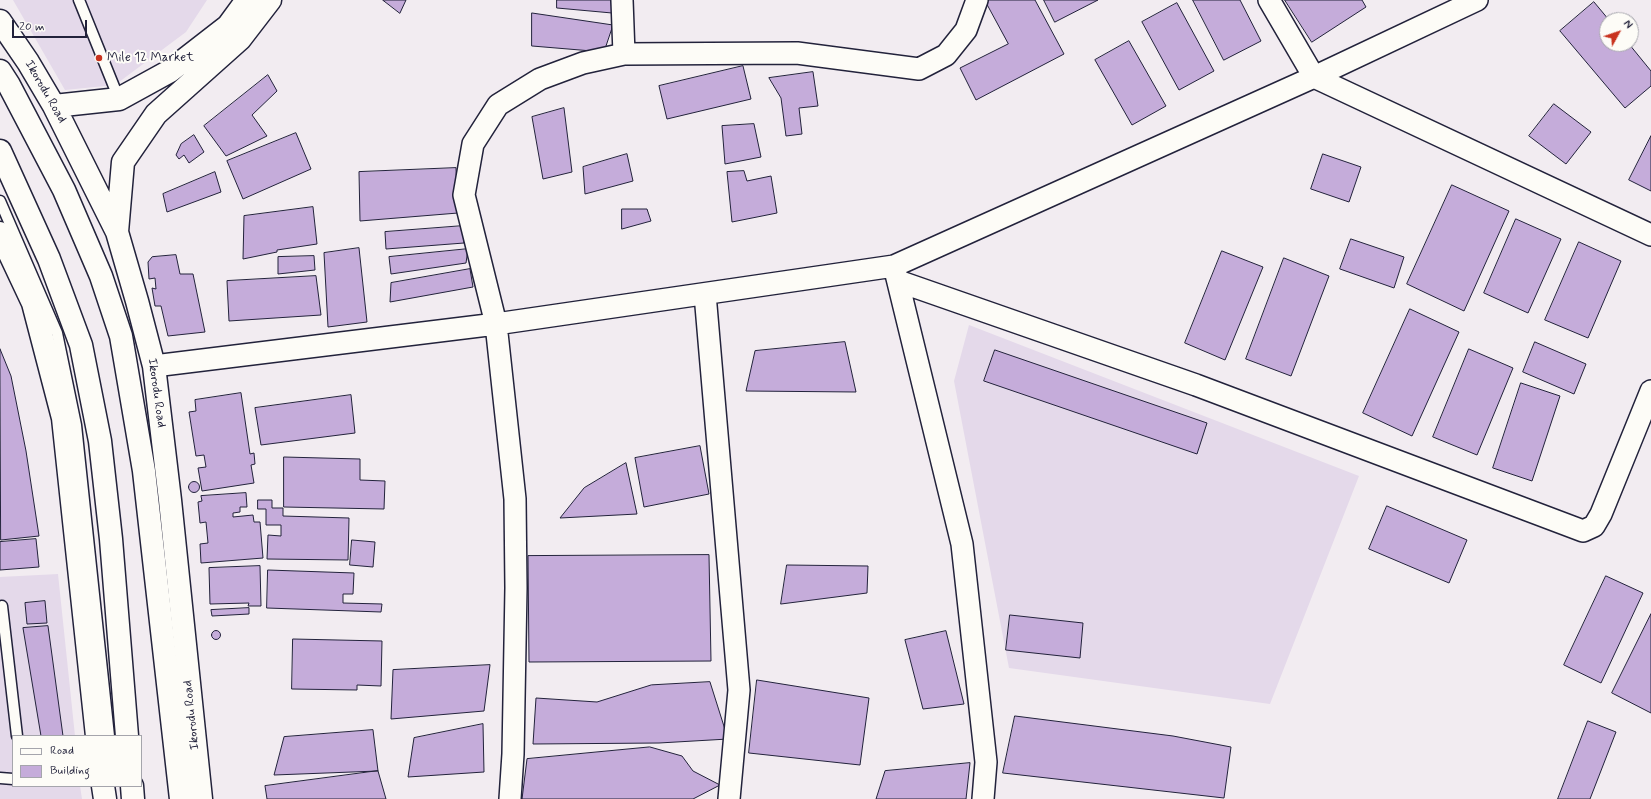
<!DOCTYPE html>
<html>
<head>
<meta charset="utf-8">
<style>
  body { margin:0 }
  #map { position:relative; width:1651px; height:799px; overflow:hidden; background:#f2ecf1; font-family:Mynerve,sans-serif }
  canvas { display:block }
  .legend { position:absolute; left:12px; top:735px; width:130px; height:52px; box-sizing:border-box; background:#fdfcf7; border:1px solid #a5a5ac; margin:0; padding:5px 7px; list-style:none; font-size:12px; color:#22223b }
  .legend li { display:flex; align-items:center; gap:8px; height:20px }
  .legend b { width:20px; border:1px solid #a5a5ac }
  .north { position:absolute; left:1599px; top:12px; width:40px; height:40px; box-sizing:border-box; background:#fdfcf7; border:1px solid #a5a5ac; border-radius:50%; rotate:50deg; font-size:11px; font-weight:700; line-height:16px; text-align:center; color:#22223b }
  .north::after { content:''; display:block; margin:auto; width:14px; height:18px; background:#c8321e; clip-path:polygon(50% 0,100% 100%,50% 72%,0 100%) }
  .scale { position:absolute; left:12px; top:20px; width:75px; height:18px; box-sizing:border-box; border:2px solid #22223b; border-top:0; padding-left:5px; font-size:12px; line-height:14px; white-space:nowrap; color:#22223b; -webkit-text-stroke:3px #fdfcf7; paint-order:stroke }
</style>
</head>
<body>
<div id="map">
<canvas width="1651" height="799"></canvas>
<ul class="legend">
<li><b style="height:5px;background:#fdfcf7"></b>Road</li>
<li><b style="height:11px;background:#c5acda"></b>Building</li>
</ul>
<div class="north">N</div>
<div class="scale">20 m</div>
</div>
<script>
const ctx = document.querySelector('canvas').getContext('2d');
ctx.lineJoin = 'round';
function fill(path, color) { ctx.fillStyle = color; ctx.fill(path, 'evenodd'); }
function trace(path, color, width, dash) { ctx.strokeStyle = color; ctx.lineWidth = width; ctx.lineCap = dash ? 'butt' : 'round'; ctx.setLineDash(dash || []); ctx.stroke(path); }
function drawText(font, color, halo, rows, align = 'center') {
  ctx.font = font + ' Mynerve,sans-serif'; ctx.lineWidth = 4; ctx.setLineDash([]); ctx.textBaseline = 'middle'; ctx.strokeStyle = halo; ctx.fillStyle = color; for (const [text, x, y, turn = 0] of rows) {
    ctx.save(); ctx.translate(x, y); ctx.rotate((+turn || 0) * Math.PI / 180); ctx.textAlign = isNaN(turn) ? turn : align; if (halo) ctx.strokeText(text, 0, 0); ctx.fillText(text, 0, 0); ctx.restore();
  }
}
fill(new Path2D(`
  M13 0H207L186 32 115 85 65 90Z
  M969 325 1359 476 1270 704 1009 668 954 381Z
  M58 574 75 736H13V786H80L82 799H0V577Z`), '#e4d9ea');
const building = new Path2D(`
  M383 0H406L400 13Z
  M557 0H611L612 13 557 8Z
  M985 0H1035L1064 54 976 100 960 68 1008 44Z
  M1044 0H1098L1055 22Z
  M1193 0H1240L1261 41 1224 60Z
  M1285 0H1362L1366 7 1312 42Z
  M1594 2 1609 20H1607V44H1629L1651 71V86L1625 108 1560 31Z
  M1177 3 1214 71 1179 90 1142 22Z
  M532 13 613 25 604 52 532 46Z
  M1129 41 1166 106 1132 125 1095 60Z
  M743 66 751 99 667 119 659 86Z
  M813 72 818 106 799 108 802 134 786 136 781 98 769 78Z
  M268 75 277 91 252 115 267 136 226 156 204 126Z
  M1554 104 1591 132 1566 164 1529 136Z
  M564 108 572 172 543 179 532 117Z
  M754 124 761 157 725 164 722 126Z
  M296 133 311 169 243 199 227 161Z
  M194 135 204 152 189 163 184 155 179 159 176 155 181 144Z
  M1651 136V191L1629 180Z
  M627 154 633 181 585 194 583 167Z
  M1323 154 1361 167 1349 202 1311 189Z
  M456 168 458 213 360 221 359 172Z
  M744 171 747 181 771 176 777 213 732 222 727 172Z
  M215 172 221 192 167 212 163 194Z
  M1452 185 1509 211 1464 311 1407 284Z
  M313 207 317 244 277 250V252L243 259 244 216Z
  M622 209H647L651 221 622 229Z
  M1516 219 1561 239 1528 313 1484 293Z
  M463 226 464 243 386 249 385 232Z
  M1351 239 1404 257 1394 288 1340 269Z
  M1579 242 1621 261 1588 338 1545 320Z
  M359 248 367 322 328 327 324 253Z
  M468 249 466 263 391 274 389 257Z
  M1222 251 1263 267 1225 360 1185 343Z
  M176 255 180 274H193L205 332 168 336 161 306H155L152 288 156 289 155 278 149 279 148 262 152 257Z
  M314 256 315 270 278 274V257Z
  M1284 258 1329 276 1291 376 1246 359Z
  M470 269 473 287 390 302 391 283Z
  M316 276 321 315 229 321 227 281Z
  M1410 309 1459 332 1412 436 1363 413Z
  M845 342 856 392 746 391 755 351Z
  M1535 342 1586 364 1574 394 1523 372Z
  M0 349 11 376 26 451 39 536 1 540Z
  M1469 349 1513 368 1477 455 1433 437Z
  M995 350 1207 423 1197 454 984 381Z
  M1521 383 1560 396 1532 481 1493 468Z
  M241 393 250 454 254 453 255 464 251 465 254 483 202 491 198 468 206 467 204 455 196 456 189 412 196 411 195 400Z
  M351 395 355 433 261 445 255 408Z
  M700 446 709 494 644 507 635 458Z
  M284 457 360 459V480L385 481 384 509 284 507Z
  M626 463 637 514 560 518 584 488Z
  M188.5 487a5.5 5.5 0 1 1 11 0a5.5 5.5 0 1 1-11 0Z
  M246 493 247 507H240V512L233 513V517L253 515 254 522H260L263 558 201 563 200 544 208 543 206 522 200 523 198 502 202 501 201 496Z
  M258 500H272V508H283V516L349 518 348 560 267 559 268 535 281 536V525H266V509H258Z
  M1387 506 1467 540 1449 583 1369 549Z
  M36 539 39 567 0 570V542Z
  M352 540 375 542 373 567 350 565Z
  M709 555 711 661 529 662 528 556Z
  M787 565 868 566 867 593 781 604Z
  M260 566 261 606H248L249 603 210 604 209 568Z
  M268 570 354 573 353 594H343V603L382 604 381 612 267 608Z
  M1606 576 1643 593 1601 683 1564 665Z
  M45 601 47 623 27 624 25 603Z
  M249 608V614L212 616 211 610Z
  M1651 614V713L1612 693Z
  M1010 615 1083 623 1080 658 1006 650Z
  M48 626 63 736H41L23 628Z
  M211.5 635a4.5 4.5 0 1 1 9 0a4.5 4.5 0 1 1-9 0Z
  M946 631 964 704 923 709 905 640Z
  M293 639 382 641 381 686 357 685V690L292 689Z
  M490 665 484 711 391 719 393 670Z
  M757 680 869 698 860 765 749 753Z
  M710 682 728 739 659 743 533 744 536 698 597 702 651 685Z
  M1015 716 1173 736 1231 747 1224 798 1003 773Z
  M1588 721 1616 732 1590 799H1558Z
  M483 724 484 772 408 777 414 738Z
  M373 730 378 771 274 775 284 737Z
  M650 747 682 756 693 771 720 785 693 799H522L527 759Z
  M970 763 966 799H876L885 771Z
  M378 771 386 799H267L265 786Z`);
fill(building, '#c5acda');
trace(building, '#22223b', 1);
const service = new Path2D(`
  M79 0 119 99
  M0 201 57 333 76 425 109 736
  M2 606 17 736
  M0 778 13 779`);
const minor = new Path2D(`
  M622 0 624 54
  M1269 0 1314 77 1651 235
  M895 270 962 544 986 762 983 799
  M898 281 1196 385 1583 531 1594 526 1601 514 1651 391
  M705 294 739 690 729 799
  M154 366 496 324 894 266 1314 77 1477 0
  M510 799 513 754 516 588 515 499 496 324 464 195 473 144 498 105 540 79 583 63 624 54 797 53 919 69 946 55 966 30 977 0`);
const tertiary = new Path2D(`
  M0 21 28 62 54 106 117 232 137 301 154 366 170 500 201 799
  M54 106 119 99 170 71 228 26 247 0
  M117 232 123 162 156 114 240 39 270 0
  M0 233 33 303 63 418 97 736
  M103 786 105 799`);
const motorway = new Path2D(`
  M0 71 9 85 64 190 101 276 121 336 144 471 181 799
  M0 151 49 259 81 345 100 441 111 539 127 736
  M132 786 133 799`);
trace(service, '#22223b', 13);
trace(minor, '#22223b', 24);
trace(tertiary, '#22223b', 25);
trace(motorway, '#22223b', 25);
trace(service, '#fdfcf7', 10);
trace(minor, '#fdfcf7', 21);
trace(tertiary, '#fdfcf7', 22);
trace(motorway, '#fdfcf7', 22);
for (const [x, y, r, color] of [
  [99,58,4,"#c8321e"]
]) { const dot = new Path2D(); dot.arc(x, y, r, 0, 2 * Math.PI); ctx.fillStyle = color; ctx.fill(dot); trace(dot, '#fdfcf7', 1.5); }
drawText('13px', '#22223b', '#fdfcf7', [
  ["Mile 12 Market",107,58]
], 'left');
drawText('13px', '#22223b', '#fdfcf7', [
  ["Ikorodu Road",45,92,60],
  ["Ikorodu Road",156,393,82],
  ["Ikorodu Road",192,715,-96]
]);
</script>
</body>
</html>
